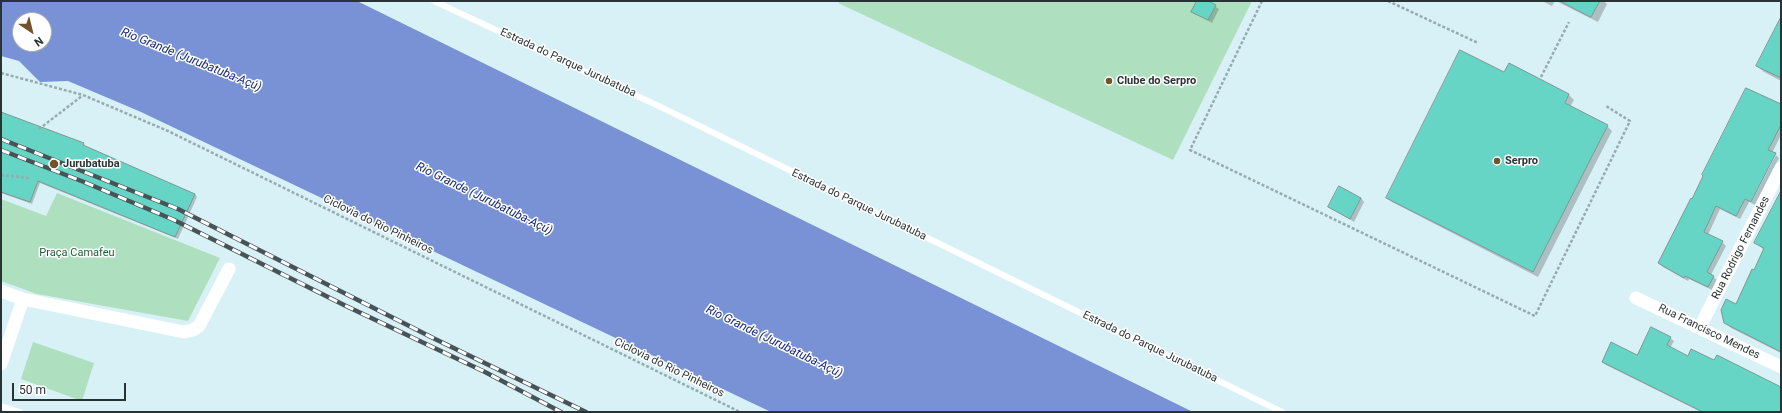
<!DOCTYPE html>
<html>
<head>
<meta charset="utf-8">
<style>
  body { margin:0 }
  #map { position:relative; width:1782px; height:413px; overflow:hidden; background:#d8f1f6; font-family:Roboto,sans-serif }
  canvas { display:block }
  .frame { position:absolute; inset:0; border:2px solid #293234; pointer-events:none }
  .north { position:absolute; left:12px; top:12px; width:40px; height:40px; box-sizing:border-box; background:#fff; border:1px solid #a9adae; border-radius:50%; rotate:145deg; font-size:11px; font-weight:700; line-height:16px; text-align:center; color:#293234 }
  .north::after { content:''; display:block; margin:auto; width:14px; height:18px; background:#74532a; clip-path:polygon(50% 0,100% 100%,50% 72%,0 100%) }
  .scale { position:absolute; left:12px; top:383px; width:114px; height:18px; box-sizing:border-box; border:2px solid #293234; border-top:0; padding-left:5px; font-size:12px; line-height:14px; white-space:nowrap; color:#293234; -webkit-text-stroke:3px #fff; paint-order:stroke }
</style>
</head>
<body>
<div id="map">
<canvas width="1782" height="413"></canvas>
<div class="frame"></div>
<div class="north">N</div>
<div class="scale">50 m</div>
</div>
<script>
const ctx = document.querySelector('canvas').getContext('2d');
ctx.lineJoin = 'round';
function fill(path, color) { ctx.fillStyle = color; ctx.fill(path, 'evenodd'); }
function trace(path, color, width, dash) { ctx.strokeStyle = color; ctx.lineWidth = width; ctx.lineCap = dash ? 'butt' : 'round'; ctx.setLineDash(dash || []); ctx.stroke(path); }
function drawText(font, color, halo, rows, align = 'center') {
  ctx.font = font + ' Roboto,sans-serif'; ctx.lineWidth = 3; ctx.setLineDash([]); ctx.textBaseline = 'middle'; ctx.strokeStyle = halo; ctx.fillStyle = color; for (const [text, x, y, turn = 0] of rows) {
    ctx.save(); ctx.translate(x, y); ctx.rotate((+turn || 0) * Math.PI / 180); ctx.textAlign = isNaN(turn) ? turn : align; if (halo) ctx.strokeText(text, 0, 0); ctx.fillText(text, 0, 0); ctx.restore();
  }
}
fill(new Path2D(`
  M841 1H1252L1173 160 838 3Z
  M57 193 220 258 188 321 37 294 1 281V199L46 216Z
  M33 342 94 363 82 401 21 379Z`), '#aee0bf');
fill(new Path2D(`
  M1 1H357L1193 412H771L141 112 68 81 40 82 19 61 1 56ZM20 20H44V44H20Z`), '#7892d5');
fill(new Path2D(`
  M1198 1H1206L1219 9 1212 23 1193 12Z
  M1542 1H1555L1552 6Z
  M1556 1H1604L1607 4 1598 22Z
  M1781 19V81L1764 72 1757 66Z
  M1569 95 1574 100 1570 107 1607 126 1612 131 1538 277 1392 202 1387 197Z
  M1781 105V135L1772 153 1775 154 1740 219 1720 209 1708 235 1722 242 1726 246 1711 275 1717 280 1712 290 1689 279 1688 281 1663 267 1659 263 1693 200Z
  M2 113 84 144 86 147 195 194 197 197 178 239 40 183 32 204 1 193Z
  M1776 155 1779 158 1755 205 1751 203Z
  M1361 198 1364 202 1354 222 1329 207Z
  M1781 207V353L1731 328 1725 323 1754 271 1764 250 1756 243Z
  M1670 338 1674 341 1670 348 1689 357 1715 362 1781 388V412H1701L1606 365 1603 362 1637 356Z`), '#0003');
const building = new Path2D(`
  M1197 1H1208L1216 5 1208 20 1191 12Z
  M1560 1H1600L1591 17Z
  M1781 17V78L1756 66Z
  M1460 50 1504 72 1509 63 1569 94 1565 103 1608 125 1533 272 1386 198Z
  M1746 88 1781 104V125L1768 150 1776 153 1751 202 1745 199 1736 216 1716 206 1704 232 1723 241 1707 272 1714 276 1708 287 1685 276 1684 278 1658 263 1691 198 1692 199 1703 176 1702 175Z
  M1 112 84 143 83 145 195 194 175 237 38 181 30 202 1 192Z
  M1339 186 1361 198 1350 219 1328 207Z
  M1781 191V352L1724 323 1721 310 1726 299 1736 304 1752 269 1754 270 1764 248 1754 243Z
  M1651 327 1671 337 1667 345 1688 356 1691 349 1714 360 1717 355 1781 387V412H1703L1602 362 1611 342 1637 355Z`);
fill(building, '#66d5c6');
trace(building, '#7f9793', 1);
trace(new Path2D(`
  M1262 1 1190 150 1535 316 1630 121 1606 106
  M1388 1 1478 43
  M1 73 83 95 168 131 740 412
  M1541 77 1569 22
  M39 129 82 96
  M1 175 29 178`), '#97abae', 2.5, [3, 2]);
trace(new Path2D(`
  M434 1 665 109 1282 412
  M1 406 20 412`), '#fff', 6);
trace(new Path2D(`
  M1 291 23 299 184 332 193 330 199 326 229 269
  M1636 298 1781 367
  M1700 327 1781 168
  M1 364 23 299`), '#fff', 13);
const rail = new Path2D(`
  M1 139 178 209 435 339 586 412
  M1 150 84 182 174 220 346 306 485 372 561 412`);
trace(rail, '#475356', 4.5);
trace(rail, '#fff', 3, [9]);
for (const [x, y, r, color] of [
  [1109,81,4,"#74532a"],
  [1497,161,4,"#74532a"],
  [54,164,5,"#74532a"]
]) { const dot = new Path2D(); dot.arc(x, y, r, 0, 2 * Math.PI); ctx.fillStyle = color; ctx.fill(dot); trace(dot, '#fff', 1.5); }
drawText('11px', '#293234', '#fff', [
  ["Estrada do Parque Jurubatuba",568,63,25],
  ["Estrada do Parque Jurubatuba",859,205,26],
  ["Ciclovia do Rio Pinheiros",378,225,26],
  ["Rua Rodrigo Fernandes",1741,248,-63],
  ["Rua Francisco Mendes",1709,332,26],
  ["Estrada do Parque Jurubatuba",1150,347,26],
  ["Ciclovia do Rio Pinheiros",669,368,26]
]);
drawText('bold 11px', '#293234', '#fff', [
  ["Clube do Serpro",1117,81],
  ["Serpro",1505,161],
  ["Jurubatuba",63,164]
], 'left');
drawText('11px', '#225a39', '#fff', [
  ["Praça Camafeu",77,253]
]);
drawText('italic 12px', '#152876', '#fff', [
  ["Rio Grande (Jurubatuba-Açú)",191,60,22],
  ["Rio Grande (Jurubatuba-Açú)",484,199,26],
  ["Rio Grande (Jurubatuba-Açú)",774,342,26]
]);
</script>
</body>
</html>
